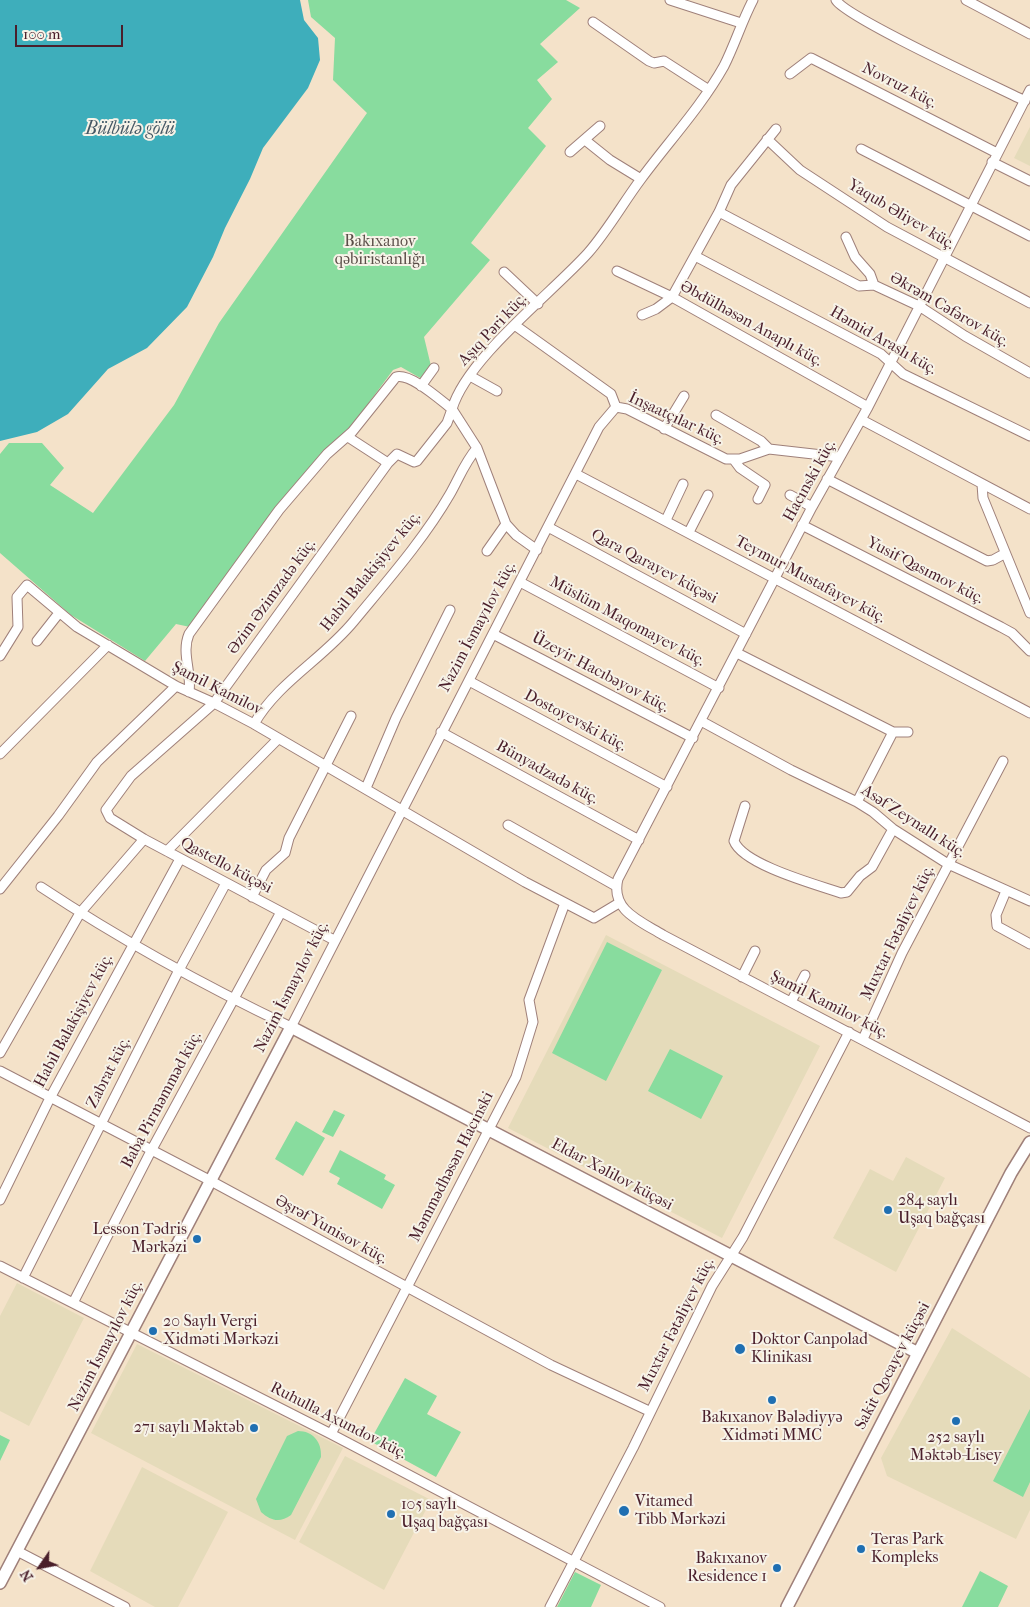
<!DOCTYPE html>
<html>
<head>
<meta charset="utf-8">
<style>
  body { margin:0 }
  #map { position:relative; width:1030px; height:1607px; overflow:hidden; background:#f4e2c9; font-family:"IM FELL French Canon",serif }
  canvas { display:block }
  .north { position:absolute; left:15px; top:1542px; width:50px; height:50px; -webkit-text-stroke:4px #f7f3e8; paint-order:stroke; rotate:237deg; font-size:14px; font-weight:700; line-height:20px; text-align:center; color:#4a1f2b }
  .north::after { content:''; display:block; margin:auto; width:18px; height:22px; background:#4a1f2b; clip-path:polygon(50% 0,100% 100%,50% 72%,0 100%) }
  .scale { position:absolute; left:15px; top:25px; width:108px; height:22px; box-sizing:border-box; border:2px solid #4a1f2b; border-top:0; padding-left:6px; font-size:15px; line-height:18px; white-space:nowrap; color:#4a1f2b; -webkit-text-stroke:4px #f7f3e8; paint-order:stroke }
</style>
</head>
<body>
<div id="map">
<canvas width="1030" height="1607"></canvas>
<div class="north">N</div>
<div class="scale">100 m</div>
</div>
<script>
const ctx = document.querySelector('canvas').getContext('2d');
ctx.lineJoin = 'round';
function fill(path, color) { ctx.fillStyle = color; ctx.fill(path, 'evenodd'); }
function trace(path, color, width, dash) { ctx.strokeStyle = color; ctx.lineWidth = width; ctx.lineCap = dash ? 'butt' : 'round'; ctx.setLineDash(dash || []); ctx.stroke(path); }
function drawText(font, color, halo, rows, align = 'center') {
  ctx.font = font + ' "IM FELL French Canon",serif'; ctx.lineWidth = 4; ctx.setLineDash([]); ctx.textBaseline = 'middle'; ctx.strokeStyle = halo; ctx.fillStyle = color; for (const [text, x, y, turn = 0] of rows) {
    ctx.save(); ctx.translate(x, y); ctx.rotate((+turn || 0) * Math.PI / 180); ctx.textAlign = isNaN(turn) ? turn : align; if (halo) ctx.strokeText(text, 0, 0); ctx.fillText(text, 0, 0); ctx.restore();
  }
}
fill(new Path2D(`
  M1030 127V166L1014 158Z
  M606 935 820 1046 722 1238 508 1128Z
  M906 1157 945 1178 896 1272 833 1238 870 1169 893 1181Z
  M17 1283 84 1318 29 1426 0 1411V1316Z
  M952 1328 1030 1378V1510L1016 1539 887 1476 881 1458Z
  M137 1344 343 1448 295 1540 91 1433Z
  M345 1456 431 1500 384 1590 299 1542Z
  M142 1467 228 1512 178 1607H155L90 1571Z`), '#e5dbba');
fill(new Path2D(`
  M308 0H566L580 8 540 44 558 62 537 80 552 99 528 128 546 146 471 243 490 260 424 337 431 366 422 379 401 367 393 370 345 435 190 627 176 624 145 661 71 615 0 553V454L9 443H42L64 468 50 485 93 513 174 405 219 323 367 113 333 80 335 38 311 17Z
  M607 942 662 970 606 1081 552 1053Z
  M670 1049 723 1076 701 1119 648 1091Z
  M334 1110 345 1115 333 1137 322 1132Z
  M296 1121 325 1138 303 1176 275 1159Z
  M340 1150 386 1175 384 1179 395 1185 382 1209 337 1184 340 1178 329 1172Z
  M405 1378 437 1396 427 1414 461 1432 436 1477 370 1441Z
  M1030 1409V1482L1023 1497 993 1481Z
  M298 1431C313 1431 322 1442 321 1457L291 1515C280 1523 271 1521 261 1512L256 1499 287 1436Z
  M0 1435 10 1440 0 1461Z
  M980 1571 1008 1586 998 1607H962Z
  M575 1572 601 1585 591 1607H557Z`), '#88dc9e');
fill(new Path2D(`
  M0 0H300L304 20 318 38 320 60 308 88 263 148 250 179 225 228 213 257 187 307 147 348 108 369 68 414 37 432 0 441Z`), '#3eaebb');
const minor = new Path2D(`
  M670 0 741 23
  M836 0C845 17 997 87 1025 101
  M966 0 1030 34
  M593 22 649 61 654 63 664 61 709 90
  M790 74 811 58 997 153
  M1030 90 868 407 812 507 618 879C610 910 640 921 663 935L1030 1128
  M767 139 800 170 887 227 1030 303
  M585 140 610 160 641 179
  M861 149 1030 236
  M570 152 600 126
  M992 162 1030 181
  M719 212 859 286 874 285 919 306 965 336 1030 373
  M846 237 855 257 870 274 874 285
  M695 256 881 354 903 374 1030 436
  M617 271 672 297 868 407
  M504 272 538 304
  M642 315 656 309 672 297 719 212 731 185 776 129
  M516 326 611 394 616 407
  M470 376 497 391
  M421 386 434 368
  M616 407 627 409 726 459H740L769 449 840 457
  M452 409 477 448 506 524 516 535 537 550
  M716 415 761 441 769 449
  M862 420 1030 509
  M664 429 684 396
  M348 437 388 463
  M734 460 740 468 765 485 758 499
  M576 474 1030 713
  M827 479 987 561 993 560 1004 554
  M982 484 983 498 1030 613
  M790 495 812 507
  M666 520 683 484
  M802 525 1001 627 1012 633 1030 651
  M548 527 746 634
  M689 532 708 495
  M487 551 506 524
  M520 582 719 688
  M493 634 693 738
  M37 641 59 613
  M737 653 893 732 857 802
  M0 656 18 627 17 597 27 585 77 627 176 686 214 703 254 724 525 882 594 918 619 903
  M469 681 667 787
  M189 692C192 672 181 653 189 634L279 510 327 454 352 432 396 377C411 373 440 400 452 409 467 358 551 294 588 253 608 230 623 203 641 179 669 141 701 107 724 66 735 44 742 21 753 0
  M701 721 791 770 857 802 873 812 893 829 948 864 1030 901
  M254 724C278 682 323 659 354 621 387 581 424 539 450 494 459 478 465 462 477 448
  M441 732 639 840
  M893 732H908
  M0 754 108 645
  M366 788 396 718 450 610
  M745 806 734 841C743 865 818 885 841 893L847 892 860 876 872 867 893 829
  M508 825 616 886
  M167 851 278 739
  M41 887C121 940 205 986 291 1027L599 427 616 407
  M0 889 58 816 97 762 176 686
  M1006 891 996 915 997 926 1030 944
  M252 897 266 870 285 853 289 838 351 716
  M334 940 144 839 110 818 106 810 131 776 214 703 388 463 397 454 414 462 417 461 447 423 452 409
  M742 977 755 951
  M791 1002 805 975
  M863 1039 902 953 1003 761
  M0 1053 80 913 144 839
  M0 1071 211 1181 551 1365 649 1411
  M0 1200 50 1098 180 859
  M0 1266 331 1434 660 1607
  M23 1278 179 970 226 883
  M73 1303 151 1151 281 912
  M331 1434 516 1077 533 1022 529 1000 565 903
  M17 1551 125 1607
  M550 1607 633 1448 712 1286 743 1237 849 1032`);
const tertiary = new Path2D(`
  M0 1583 291 1027 918 1353
  M787 1607 1011 1173 1030 1142`);
trace(minor, '#9f807a', 11);
trace(tertiary, '#9f807a', 14);
trace(minor, '#fff', 9);
trace(tertiary, '#fff', 11);
for (const [x, y, r, color] of [
  [888,1210,5,"#1f6fb2"],
  [197,1239,5,"#1f6fb2"],
  [153,1331,5,"#1f6fb2"],
  [740,1349,6,"#1f6fb2"],
  [772,1400,5,"#1f6fb2"],
  [956,1421,5,"#1f6fb2"],
  [254,1428,5,"#1f6fb2"],
  [624,1511,6,"#1f6fb2"],
  [391,1514,5,"#1f6fb2"],
  [861,1549,5,"#1f6fb2"],
  [777,1568,5,"#1f6fb2"]
]) { const dot = new Path2D(); dot.arc(x, y, r, 0, 2 * Math.PI); ctx.fillStyle = color; ctx.fill(dot); trace(dot, '#f7f3e8', 2); }
drawText('16px', '#4a1f2b', '#f7f3e8', [
  ["Novruz küç.",899,86,27],
  ["Yaqub Əliyev küç.",901,215,31],
  ["Əkrəm Cəfərov küç.",949,310,30],
  ["Əbdülhəsən Anaplı küç.",751,324,29],
  ["Aşıq Pəri küç.",493,330,-47],
  ["Həmid Araslı küç.",883,341,30],
  ["İnşaatçılar küç.",676,419,25],
  ["Hacınski küç.",810,481,-61],
  ["Qara Qarayev küçəsi",654,567,28],
  ["Yusif Qasımov küç.",925,571,27],
  ["Habil Balakişiyev küç.",371,572,-51],
  ["Teymur Mustafayev küç.",810,580,28],
  ["Əzim Əzimzadə küç.",272,597,-54],
  ["Müslüm Maqomayev küç.",627,622,28],
  ["Nazim İsmayılov küç.",478,627,-62],
  ["Üzeyir Hacıbəyov küç.",600,673,28],
  ["Şamil Kamilov",217,689,27],
  ["Dostoyevski küç.",575,721,28],
  ["Bünyadzadə küç.",547,773,29],
  ["Asəf Zeynallı küç.",913,822,33],
  ["Qastello küçəsi",226,866,28],
  ["Muxtar Fətəliyev küç.",898,933,-64],
  ["Nazim İsmayılov küç.",292,987,-63],
  ["Şamil Kamilov küç.",829,1005,27],
  ["Habil Balakişiyev küç.",74,1021,-62],
  ["Zabrat küç.",109,1073,-63],
  ["Baba Pirməmməd küç.",162,1100,-62],
  ["Məmmədhəsən Hacınski",452,1167,-63],
  ["Eldar Xəlilov küçəsi",612,1175,28],
  ["Əşrəf Yunisov küç.",331,1230,29],
  ["Muxtar Fətəliyev küç.",677,1325,-63],
  ["Nazim İsmayılov küç.",106,1346,-63],
  ["Sakit Qocayev küçəsi",893,1366,-62],
  ["Ruhulla Axundov küç.",338,1421,27]
]);
drawText('16px', '#5a4e48', '#f7f3e8', [
  ["Bakıxanov",380,242],
  ["qəbiristanlığı",380,260]
]);
drawText('16px', '#4a1f2b', '#f7f3e8', [
  ["284 saylı",898,1201],
  ["Uşaq bağçası",898,1219],
  ["Lesson Tədris",187,1230,"right"],
  ["Mərkəzi",187,1248,"right"],
  ["20 Saylı Vergi",163,1322],
  ["Xidməti Mərkəzi",163,1340],
  ["Doktor Canpolad",751,1340],
  ["Klinikası",751,1358],
  ["Bakıxanov Bələdiyyə",772,1418,"center"],
  ["Xidməti MMC",772,1436,"center"],
  ["271 saylı Məktəb",244,1428,"right"],
  ["252 saylı",956,1438,"center"],
  ["Məktəb-Lisey",956,1456,"center"],
  ["Vitamed",635,1502],
  ["Tibb Mərkəzi",635,1520],
  ["105 saylı",401,1505],
  ["Uşaq bağçası",401,1523],
  ["Teras Park",871,1540],
  ["Kompleks",871,1558],
  ["Bakıxanov",767,1559,"right"],
  ["Residence 1",767,1577,"right"]
], 'left');
drawText('italic 18px', '#455865', '#f7f3e8', [
  ["Bülbülə gölü",130,130]
]);
</script>
</body>
</html>
